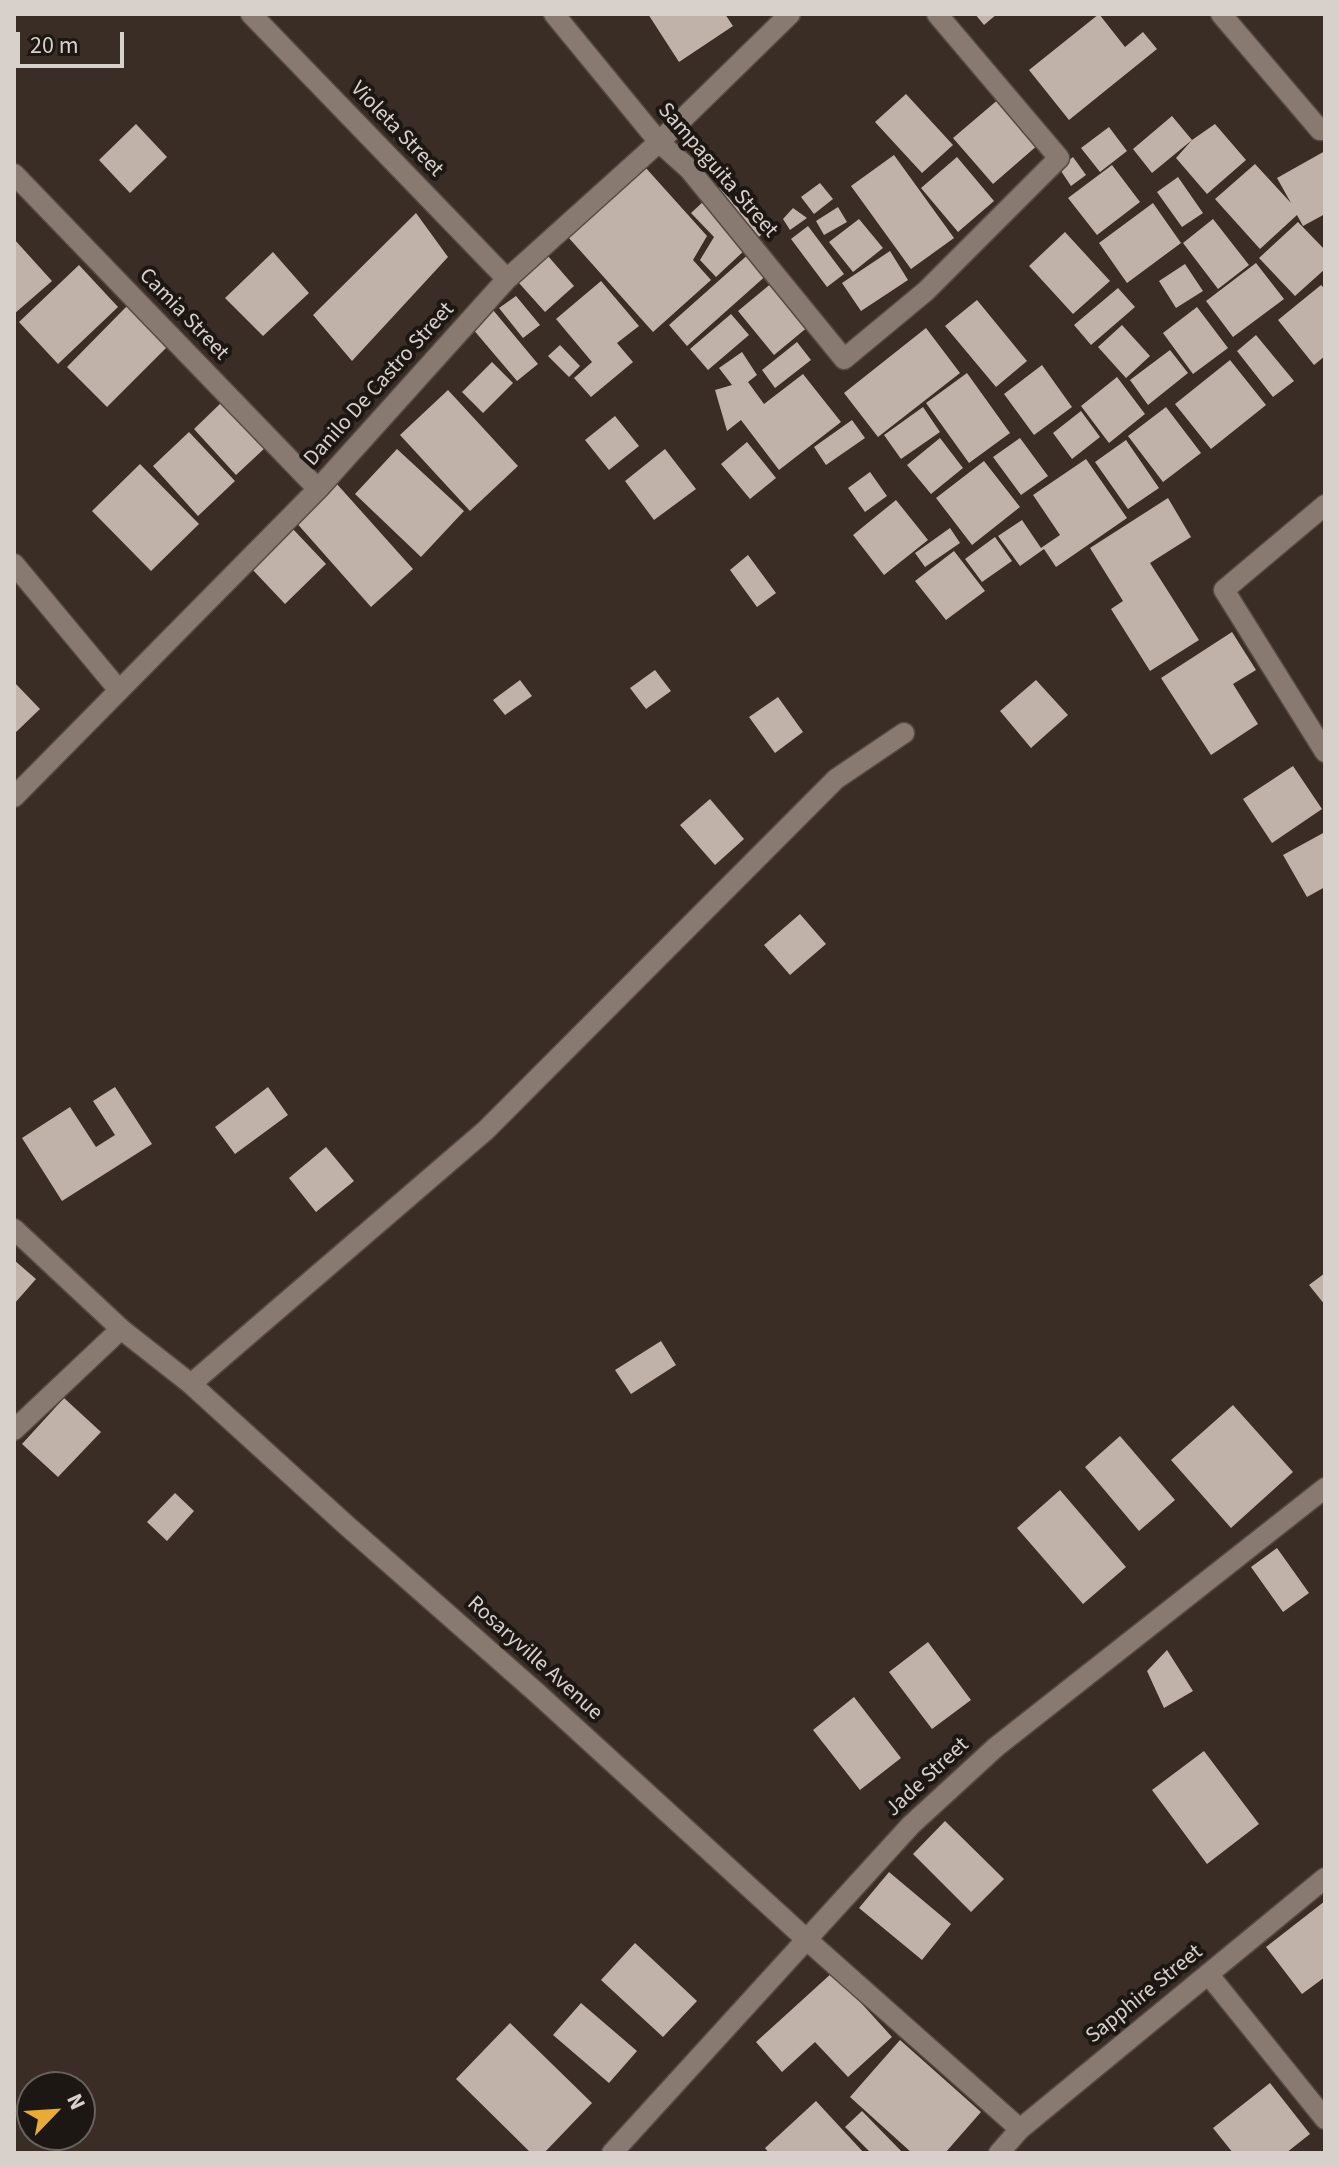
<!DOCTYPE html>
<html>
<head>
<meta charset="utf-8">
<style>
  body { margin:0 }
  #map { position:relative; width:1339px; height:2167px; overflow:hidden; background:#3a2d26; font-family:"Source Sans 3",sans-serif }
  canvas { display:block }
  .frame { position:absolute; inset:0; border:16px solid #d8d0cb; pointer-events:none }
  .north { position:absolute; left:16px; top:2071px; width:80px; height:80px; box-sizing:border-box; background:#1d1714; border:2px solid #68615d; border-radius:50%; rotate:65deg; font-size:22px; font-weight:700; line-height:32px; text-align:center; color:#d8d0cb }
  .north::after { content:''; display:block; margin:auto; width:28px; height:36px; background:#e9ab38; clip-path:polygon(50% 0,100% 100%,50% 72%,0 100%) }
  .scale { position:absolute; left:16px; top:32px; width:108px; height:36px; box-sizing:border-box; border:4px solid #d8d0cb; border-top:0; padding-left:10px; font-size:24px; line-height:28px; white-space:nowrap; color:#d8d0cb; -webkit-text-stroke:6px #1d1714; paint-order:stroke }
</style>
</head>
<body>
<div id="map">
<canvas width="1339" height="2167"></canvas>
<div class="frame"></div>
<div class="north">N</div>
<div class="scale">20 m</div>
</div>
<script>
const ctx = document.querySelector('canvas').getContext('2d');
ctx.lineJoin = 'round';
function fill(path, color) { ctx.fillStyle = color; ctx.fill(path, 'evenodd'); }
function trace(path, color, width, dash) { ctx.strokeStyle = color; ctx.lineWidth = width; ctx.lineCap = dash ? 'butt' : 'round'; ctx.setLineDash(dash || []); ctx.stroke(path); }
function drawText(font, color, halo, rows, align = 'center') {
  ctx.font = font + ' "Source Sans 3",sans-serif'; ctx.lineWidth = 8; ctx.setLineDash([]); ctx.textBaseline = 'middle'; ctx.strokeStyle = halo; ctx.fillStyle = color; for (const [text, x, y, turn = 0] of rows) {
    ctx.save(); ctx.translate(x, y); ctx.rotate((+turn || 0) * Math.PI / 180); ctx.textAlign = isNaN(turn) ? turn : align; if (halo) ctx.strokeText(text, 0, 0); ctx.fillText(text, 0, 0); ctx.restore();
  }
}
fill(new Path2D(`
  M648 14H725L733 26 679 62Z
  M975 14H997L984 25Z
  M1099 14 1125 47 1143 32 1157 49 1069 120 1029 70Z
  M906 94 953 145 922 173 875 122Z
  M1000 98 1039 144 993 184 953 138Z
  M1172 116 1192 140 1215 124 1246 160 1207 194 1176 158 1192 140 1152 173 1133 149Z
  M136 124 167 157 130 193 99 160Z
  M1109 127 1127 151 1100 172 1081 148Z
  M1325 151V214L1303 226 1297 215 1260 249 1215 199 1255 164 1291 203 1277 178Z
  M894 155 954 238 911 269 851 186Z
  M957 157 994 201 958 232 921 188Z
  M1073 157 1086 175 1071 186 1059 168Z
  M1112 165 1140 202 1097 235 1068 198Z
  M645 167 707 236 693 260 711 280 653 332 568 237Z
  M1178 177 1203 213 1182 227 1157 192Z
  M820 183 833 199 814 214 801 197Z
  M719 187 762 234 716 277 700 260 714 237 691 213Z
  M1153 203 1181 243 1127 283 1099 243Z
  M838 207 847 222 824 235 816 221Z
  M793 208 807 218 790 230 783 219Z
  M416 213 448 257 352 361 313 315Z
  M859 219 883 248 853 272 829 242Z
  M1213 219 1249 265 1218 289 1183 243Z
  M1298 222 1325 250V269L1295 296 1259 258Z
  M808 226 844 274 827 287 791 239Z
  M1065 232 1110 281 1073 314 1029 266Z
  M14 239 52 281 14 314Z
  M890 251 908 280 861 311 842 283Z
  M273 252 309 293 263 336 225 298Z
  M751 252 769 273 687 346 669 325Z
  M548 256 574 286 545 312 519 283Z
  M1256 263 1284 299 1233 337 1206 301Z
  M1185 264 1203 291 1176 308 1159 281Z
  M79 265 118 307 58 364 19 322Z
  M601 281 639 326 617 343 633 362 591 397 574 378 592 362 556 319Z
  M773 282 809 326 774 355 738 311Z
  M1321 285 1325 289V356L1314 365 1278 320Z
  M1118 288 1135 307 1091 345 1074 325Z
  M516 296 540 325 523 338 499 308Z
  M977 300 1027 361 996 387 945 326Z
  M127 306 168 346 107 407 67 367Z
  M1197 307 1228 348 1193 374 1163 333Z
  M493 310 538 364 517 381 472 328Z
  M731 314 749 335 708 370 690 349Z
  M1122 325 1150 356 1126 378 1098 347Z
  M926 328 960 373 878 437 844 393Z
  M1256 335 1294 381 1273 397 1237 351Z
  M797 342 811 360 775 388 762 370Z
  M560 345 580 366 569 377 548 356Z
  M1170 350 1188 373 1148 405 1130 380Z
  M742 352 757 375 748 382 764 404 803 374 841 422 779 470 741 420 727 431 715 390 732 385 719 368Z
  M1230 360 1266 405 1211 449 1175 404Z
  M492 362 513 383 483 413 462 392Z
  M1042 365 1072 407 1034 435 1004 394Z
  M967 373 1010 433 969 463 926 403Z
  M1117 377 1145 414 1109 443 1081 406Z
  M448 390 518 466 470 511 400 435Z
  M223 401 266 447 236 475 194 429Z
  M923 407 940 432 901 459 884 435Z
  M1166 407 1201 453 1163 482 1128 436Z
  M1081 411 1100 437 1072 459 1053 433Z
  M615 416 639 446 609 470 585 440Z
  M852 420 865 438 826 465 814 447Z
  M189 432 235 481 198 516 153 466Z
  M940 438 963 468 931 494 907 465Z
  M1020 438 1048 476 1021 495 993 457Z
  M1126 440 1159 488 1128 509 1095 462Z
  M747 442 776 478 750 499 721 464Z
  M397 449 464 511 421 557 355 494Z
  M665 449 696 489 654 520 625 481Z
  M1086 459 1127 518 1056 567 1044 549 1020 566 998 536 1022 520 1041 548 1060 535 1033 495Z
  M984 461 1020 507 972 545 936 498Z
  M140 464 199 524 151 571 92 511Z
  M870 472 887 496 865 512 848 488Z
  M336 483 413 569 371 607 294 520Z
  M1168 498 1191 537 1150 563 1199 640 1150 671 1111 609 1123 601 1090 548Z
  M896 500 928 540 884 575 853 535Z
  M292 528 326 564 285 604 251 568Z
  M950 528 960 543 925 567 915 553Z
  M995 537 1012 561 982 582 965 559Z
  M954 551 985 591 946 620 915 581Z
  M748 555 776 593 757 607 730 570Z
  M1232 632 1256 670 1233 684 1258 724 1211 755 1161 678Z
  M655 670 671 691 646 709 630 688Z
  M520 680 532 696 505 715 493 700Z
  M1036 680 1068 715 1031 748 1000 711Z
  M14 682 40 709 14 734Z
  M778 697 803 732 775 753 749 717Z
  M1293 766 1322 809 1272 843 1243 799Z
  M710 799 744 839 715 865 680 825Z
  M1325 832V887L1307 897 1283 855Z
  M800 914 826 944 790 975 764 945Z
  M115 1087 152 1144 62 1201 22 1138 70 1107 96 1147 115 1135 93 1101Z
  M268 1087 288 1115 235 1154 215 1127Z
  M326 1147 354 1181 316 1212 289 1178Z
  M14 1260 36 1279 14 1304Z
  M1325 1273V1305L1309 1285Z
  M661 1341 676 1365 631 1394 615 1370Z
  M64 1398 101 1432 58 1477 22 1444Z
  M1233 1405 1293 1472 1231 1528 1171 1460Z
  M1120 1436 1175 1500 1139 1531 1085 1467Z
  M1060 1490 1126 1567 1083 1604 1017 1528Z
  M175 1493 194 1511 167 1541 147 1522Z
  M1277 1548 1309 1593 1283 1612 1251 1567Z
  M928 1642 971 1700 932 1729 889 1672Z
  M1167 1650 1193 1691 1164 1708 1147 1671Z
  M854 1697 901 1758 860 1790 813 1730Z
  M1204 1751 1259 1824 1207 1864 1152 1790Z
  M945 1821 1004 1879 971 1912 913 1854Z
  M889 1872 951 1924 922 1960 859 1908Z
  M1325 1901V1977L1302 1994 1266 1947Z
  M635 1943 697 2001 663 2037 601 1980Z
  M833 1972 892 2037 848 2077 815 2042 782 2072 756 2042Z
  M581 2003 637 2051 609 2083 553 2035Z
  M510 2023 592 2103 544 2153H531L456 2079Z
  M900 2040 981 2112 945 2153H912L850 2097Z
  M1270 2083 1310 2134 1286 2153H1233L1213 2128Z
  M816 2101 864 2153H769L765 2148Z
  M862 2111 903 2153H871L845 2127Z`), '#c1b2a9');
const street = new Path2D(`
  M251 14 507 279
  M554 14 659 142 689 169 844 359 926 291 1059 158 937 14
  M1221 14 1320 130H1325
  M14 174 318 489
  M1325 505 1224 590 1325 752
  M14 564 118 689
  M14 797 318 489 507 279 659 142 790 14
  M191 1384 486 1130 836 779 904 733
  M14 1430 121 1329
  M1208 1974 1325 2119
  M1020 2129 1325 1878
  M612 2153 911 1825 996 1747 1325 1488`);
const secondary = new Path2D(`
  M14 1229 121 1329 191 1384 345 1524 537 1693 806 1939 1020 2129 999 2153`);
trace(street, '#544a44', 23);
trace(secondary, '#544a44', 23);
trace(street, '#887a71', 20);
trace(secondary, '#887a71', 20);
drawText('22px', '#d8d0cb', '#1d1714', [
  ["Violeta Street",396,130,46],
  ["Sampaguita Street",717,171,49],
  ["Camia Street",183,315,46],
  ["Danilo De Castro Street",380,385,-48],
  ["Rosaryville Avenue",534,1659,42],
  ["Jade Street",928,1778,-43],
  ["Sapphire Street",1145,1995,-39]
]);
</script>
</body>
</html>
